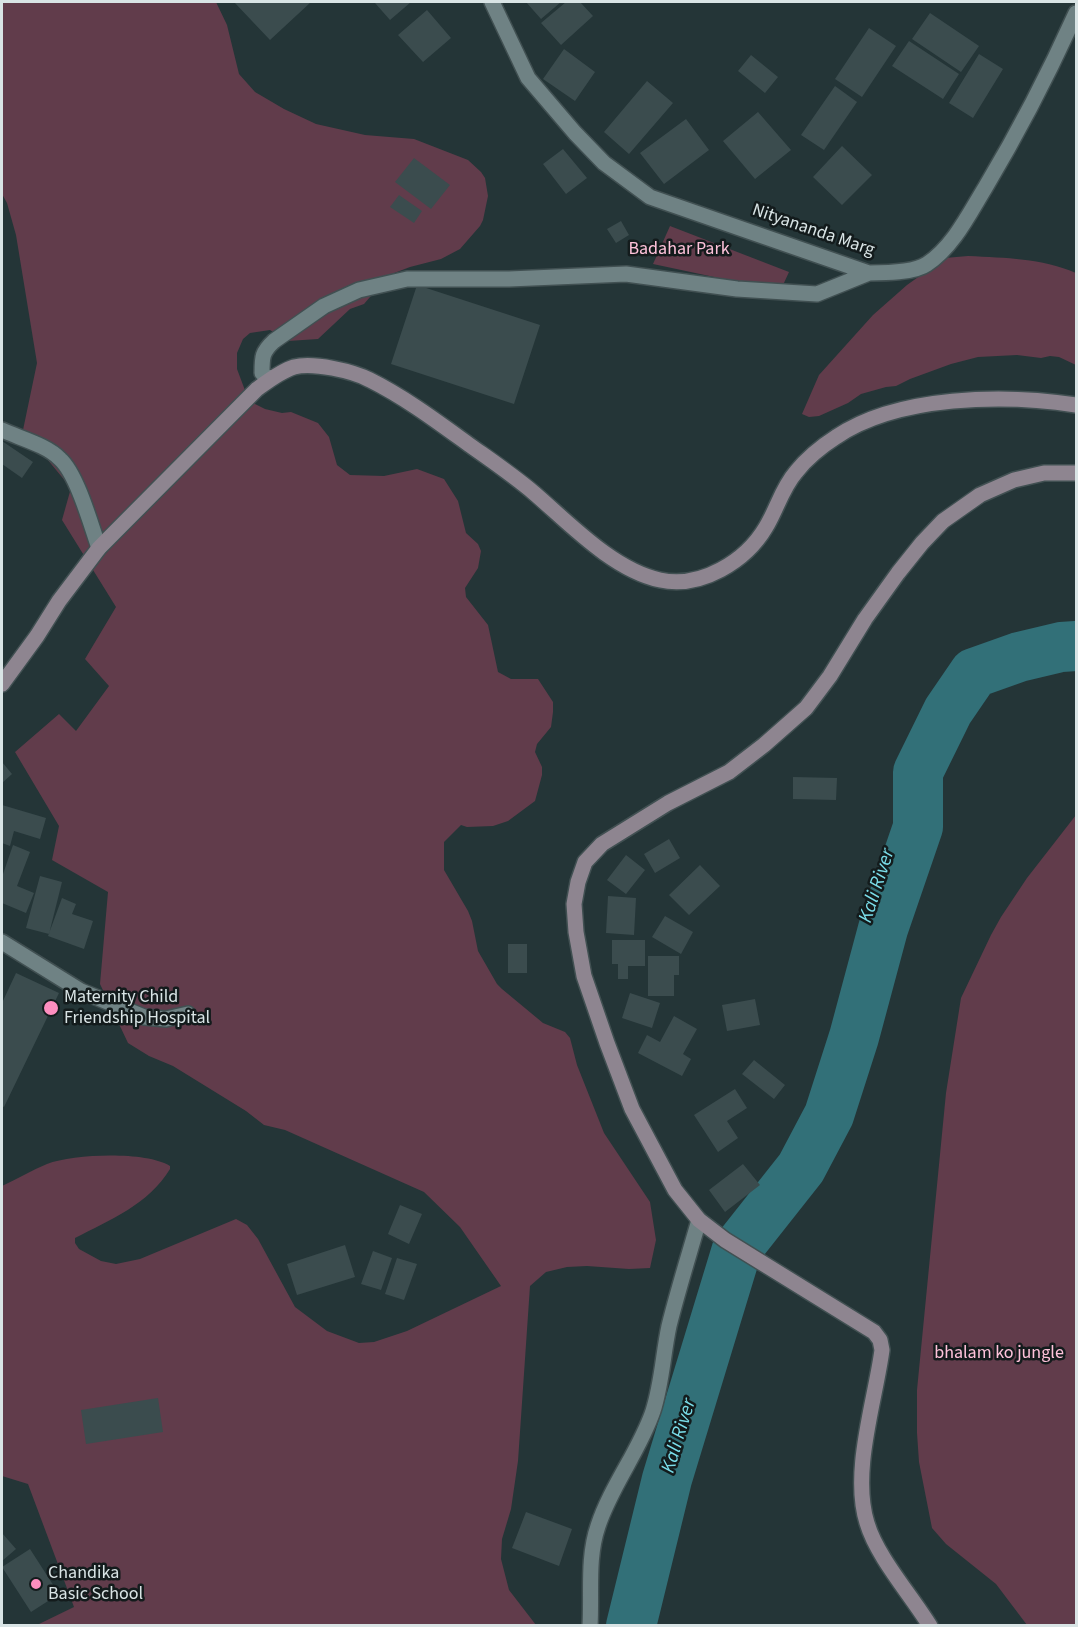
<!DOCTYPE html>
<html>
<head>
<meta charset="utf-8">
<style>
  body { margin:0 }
  #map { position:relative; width:1078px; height:1627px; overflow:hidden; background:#243537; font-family:"Source Sans 3",sans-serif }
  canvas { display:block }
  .frame { position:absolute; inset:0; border:3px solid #d9e4e5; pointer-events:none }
</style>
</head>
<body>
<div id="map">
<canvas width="1078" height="1627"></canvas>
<div class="frame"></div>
</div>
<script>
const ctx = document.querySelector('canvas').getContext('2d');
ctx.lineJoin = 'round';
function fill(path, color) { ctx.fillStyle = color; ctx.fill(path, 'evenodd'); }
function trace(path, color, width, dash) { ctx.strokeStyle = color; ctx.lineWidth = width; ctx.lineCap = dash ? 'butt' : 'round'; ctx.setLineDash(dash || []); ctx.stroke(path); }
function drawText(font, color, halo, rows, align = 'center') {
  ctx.font = font + ' "Source Sans 3",sans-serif'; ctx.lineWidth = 5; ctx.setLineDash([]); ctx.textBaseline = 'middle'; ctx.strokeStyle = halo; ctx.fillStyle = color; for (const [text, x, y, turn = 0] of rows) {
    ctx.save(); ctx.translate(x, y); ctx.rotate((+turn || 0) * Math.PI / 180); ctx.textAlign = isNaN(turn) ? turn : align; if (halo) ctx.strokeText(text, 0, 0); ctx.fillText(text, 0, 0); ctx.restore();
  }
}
fill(new Path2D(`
  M2 2H216L227 25 239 74 255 92 284 109 316 124 365 135 414 139 468 160 481 172 485 178 488 196 483 220 480 226 460 249 441 259 410 267 389 275 364 304 350 309 318 339 288 341 270 330 250 333 243 339 237 353V369L249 401 265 409 282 413 291 412 318 423 329 437 337 465 350 475 384 476 417 469 444 479 458 501 466 533 478 544 481 551 478 568 465 588 466 597 488 625 498 672 511 679H538L553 702V712L551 727 537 744 535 752 542 767V775L535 801 508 821 493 826 467 827 461 825 444 842V870L468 911 472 921 478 951 497 984 502 989 543 1023 565 1032 570 1038 577 1065 604 1133 650 1202 656 1240 650 1268 629 1269 587 1266 567 1267 546 1272 530 1286 518 1461 511 1509 502 1539 501 1559 509 1590 536 1625H39V1624L74 1607 28 1484 2 1476V1186C17 1179 32 1170 47 1164 74 1154 145 1151 170 1166V1169C149 1204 110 1220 75 1238V1243L79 1249 101 1261 116 1264 140 1259 236 1219 247 1225 258 1239 295 1307 327 1331 359 1343 374 1342 407 1331 501 1286 460 1227 424 1192 285 1130 264 1125 246 1111 173 1066 149 1056 128 1043 100 984 108 892 52 860 59 826 15 752 59 714 76 731 109 686 85 659 116 607 62 520 71 488 23 430 37 363 16 235 7 203 2 194Z
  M670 226 789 272 783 285 747 284 653 264Z
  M968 256C1007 258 1040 258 1076 273V365L1059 357 1050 356 1041 358 1017 355 978 357 951 364 910 379 896 386 886 387 861 394 848 403 819 416 809 417 802 414 819 375 873 315 907 285 945 258Z
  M1076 815V1625H1027L996 1584 946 1544 932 1528 919 1462 917 1433V1390L946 1093 961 998 991 935 1001 917 1027 878Z`), '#613c4b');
trace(new Path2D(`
  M631 1626 667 1479 737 1249 801 1168 829 1115 854 1037 883 929 918 827V772L948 711 974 673 1019 657 1061 647 1076 646`), '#327078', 50);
fill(new Path2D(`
  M234 2H311L270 40Z
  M376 2H411L390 20 375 3Z
  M526 2H561L541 19Z
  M566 2H580L593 16 561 45 541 23Z
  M427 10 451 38 423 62 398 35Z
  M930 13 979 46 961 72 912 39Z
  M869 28 896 46 862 97 835 79Z
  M909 41 959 74 943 99 892 66Z
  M564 49 595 72 575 101 543 79Z
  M979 54 1003 69 973 118 949 103Z
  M751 55 778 77 765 93 738 71Z
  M647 81 673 103 629 154 604 132Z
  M835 86 857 102 824 150 801 135Z
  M758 112 791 150 755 179 723 141Z
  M686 119 709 150 664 184 640 153Z
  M842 146 872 175 842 205 813 177Z
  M563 149 587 178 566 194 543 164Z
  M414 158 450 185 431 209 395 182Z
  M399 195 422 211 414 223 390 207Z
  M621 221 629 235 616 243 607 229Z
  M417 285 540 325 514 404 391 364Z
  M2 441 33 462 22 478 2 464Z
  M2 762 12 774 2 783Z
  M793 777 837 778 836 800 793 799Z
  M2 805 46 818 40 839 14 831 10 846 2 843Z
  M669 839 680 858 655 873 644 854Z
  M13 845 30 852 17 886 34 893 26 913 2 903V877Z
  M626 855 645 870 626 894 607 880Z
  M700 865 720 886 689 915 669 895Z
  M40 876 62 882 49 934 26 928Z
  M608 896 636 898 634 935 606 933Z
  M62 898 76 904 72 914 93 921 84 949 48 936Z
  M665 916 693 932 681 954 652 937Z
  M612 940H645V966H628V979H618V964H612Z
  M508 944H527V973H508Z
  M648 956H679V975H674V996H648Z
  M16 973 59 993 4 1107 2 1106V1003Z
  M630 993 660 1003 652 1028 622 1018Z
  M755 999 760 1025 727 1031 722 1005Z
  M674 1016 697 1029 683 1054 691 1059 682 1076 638 1053 647 1035 660 1042Z
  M754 1060 785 1085 774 1099 742 1074Z
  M735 1089 747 1108 727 1121 738 1138 718 1152 694 1115Z
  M743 1164 760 1185 725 1212 709 1190Z
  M400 1205 422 1214 409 1244 388 1234Z
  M345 1245 355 1277 297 1295 287 1264Z
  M373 1251 392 1258 381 1290 361 1284Z
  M397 1258 417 1264 404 1300 385 1294Z
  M158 1398 163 1432 86 1444 81 1410Z
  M526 1512 572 1529 559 1566 512 1548Z
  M2 1533 16 1549 2 1561Z
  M30 1549 59 1594 31 1612 2 1567Z`), '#3b4c4e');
const street = new Path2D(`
  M492 2 528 78 575 133 604 163 650 197 869 273C884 273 914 273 927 264 953 247 969 214 985 188 1019 131 1049 73 1076 13
  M272 378 266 377 262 373C262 357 262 352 274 341L324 306 359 290 407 279H509L626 274 737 289 817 294 869 273
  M2 430C19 438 47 445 60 459 77 474 91 525 99 548
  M2 942 81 991 144 1017 166 1019 188 1014
  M590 1626C592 1593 587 1558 598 1526 611 1486 640 1450 653 1411 662 1383 663 1354 669 1326 678 1290 689 1255 699 1220`);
const secondary = new Path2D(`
  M2 684 37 636 59 601 99 548 257 389C268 381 281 371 294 367 313 362 353 371 370 380 406 398 439 423 471 446 492 461 514 476 534 493 569 523 613 570 660 580 701 589 746 561 766 527 777 509 782 488 796 472 807 458 822 446 836 437 898 395 1005 394 1076 405
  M930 1626C911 1595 877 1557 867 1523 851 1472 875 1402 882 1350L880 1340 874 1332 725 1240 699 1220 675 1190 632 1109 607 1043 584 976 576 932 574 904 578 882 585 862 602 844 668 803 729 772 764 745 806 708 830 676 865 619 898 573 922 543 943 521 980 495 1014 480 1044 473H1076`);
trace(street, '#415052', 18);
trace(secondary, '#415052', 18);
trace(street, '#6f8284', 15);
trace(secondary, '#8e8590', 15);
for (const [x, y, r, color] of [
  [51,1008,8,"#fd8ebf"],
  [36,1584,6,"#fd8ebf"]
]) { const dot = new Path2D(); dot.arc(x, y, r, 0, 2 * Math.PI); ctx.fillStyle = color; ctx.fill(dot); trace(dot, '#131b1c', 2); }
drawText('18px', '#d9e4e5', '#131b1c', [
  ["Nityananda Marg",813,231,19]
]);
drawText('18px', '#fec2da', '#131b1c', [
  ["Badahar Park",679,250],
  ["bhalam ko jungle",999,1354]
]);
drawText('18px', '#d9e4e5', '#131b1c', [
  ["Maternity Child",64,998],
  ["Friendship Hospital",64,1019],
  ["Chandika",48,1574],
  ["Basic School",48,1595]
], 'left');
drawText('italic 20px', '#7adde9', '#131b1c', [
  ["Kali River",878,886,-72],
  ["Kali River",680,1436,-73]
]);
</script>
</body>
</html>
